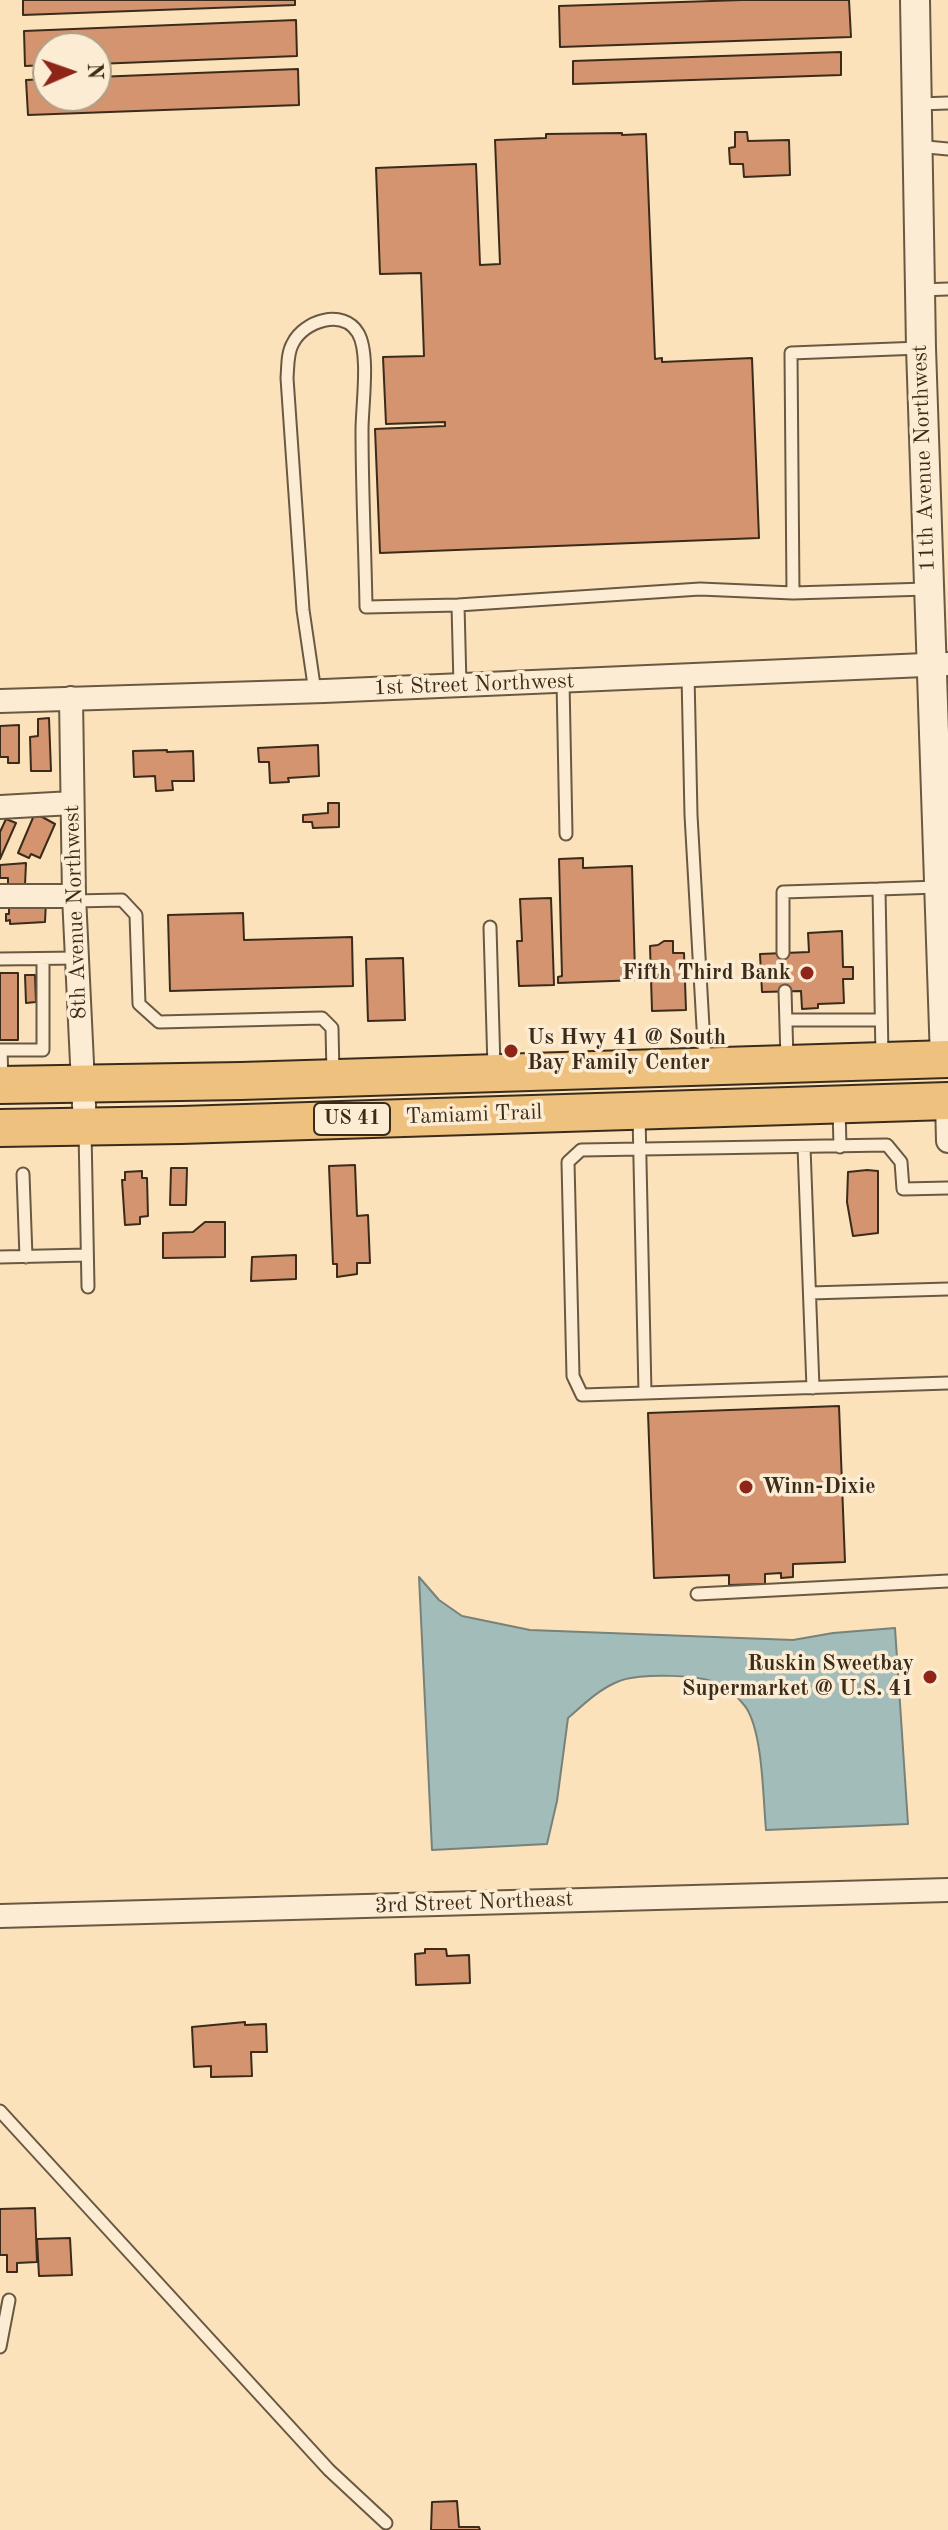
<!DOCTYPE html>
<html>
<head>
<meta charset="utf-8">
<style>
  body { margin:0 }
  #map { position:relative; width:948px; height:2530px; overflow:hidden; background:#fbe2bb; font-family:"Old Standard TT",serif }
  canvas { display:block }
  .north { position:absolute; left:32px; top:32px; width:80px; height:80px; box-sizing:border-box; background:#fcecd3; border:2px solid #ae9f89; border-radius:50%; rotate:88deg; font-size:22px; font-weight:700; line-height:32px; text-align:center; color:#3a2b1a }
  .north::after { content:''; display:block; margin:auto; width:28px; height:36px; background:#8f2418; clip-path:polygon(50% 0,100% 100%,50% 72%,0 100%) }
</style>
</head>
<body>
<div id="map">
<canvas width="948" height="2530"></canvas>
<div class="north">N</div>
</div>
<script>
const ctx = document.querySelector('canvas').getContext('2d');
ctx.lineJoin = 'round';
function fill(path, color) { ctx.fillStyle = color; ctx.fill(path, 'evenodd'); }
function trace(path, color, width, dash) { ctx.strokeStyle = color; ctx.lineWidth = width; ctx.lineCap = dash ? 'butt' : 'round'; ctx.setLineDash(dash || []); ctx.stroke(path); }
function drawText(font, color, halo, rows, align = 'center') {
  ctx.font = font + ' "Old Standard TT",serif'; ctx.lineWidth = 7; ctx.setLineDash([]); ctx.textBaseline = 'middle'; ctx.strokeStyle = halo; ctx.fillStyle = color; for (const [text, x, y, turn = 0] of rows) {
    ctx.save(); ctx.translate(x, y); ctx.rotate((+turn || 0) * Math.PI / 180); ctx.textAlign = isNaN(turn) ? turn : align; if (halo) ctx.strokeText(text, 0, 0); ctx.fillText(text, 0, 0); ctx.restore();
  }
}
const water = new Path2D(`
  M419 1577 439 1600 462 1616 530 1630 793 1640 833 1633 895 1628 908 1824 766 1830C763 1798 763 1736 747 1709 743 1703 732 1691 726 1687 707 1674 637 1672 617 1682 598 1690 583 1705 568 1718L557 1801 547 1844 432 1850Z`);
fill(water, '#a2bcb9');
trace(water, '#788279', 2);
const building = new Path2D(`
  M23 0H295V5L23 15Z
  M742 0H849L851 37 560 47 559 6Z
  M296 20 297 56 96 64V48H48V65L25 66 24 31Z
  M841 52V75L573 84V61Z
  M298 69 299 105 28 115 26 80 48 79V96H96V77Z
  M735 132H747L748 141 789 140 790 175 744 177 743 164H730L729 148 735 147Z
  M622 133V135L646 134 655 359 662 358V362L752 358 759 538 380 553 375 429 445 426V422L386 424 383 357 424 356 421 273 380 274 376 168 476 164 480 265 500 264 495 140 546 138V134Z
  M49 718 51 771H31L30 737 38 736V719Z
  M19 725V763H8V757H0V726Z
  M318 745 319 776 288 778 289 782 270 783 269 762H259L258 748Z
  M167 750V752L193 751 194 781H172L173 790 156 791 155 776 134 777 133 751Z
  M328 803H339V827L313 828 312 822H303V815L328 813Z
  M35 813 55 824 40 858 31 854 29 858 18 853Z
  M6 819 16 823 0 859V832Z
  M583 858V868L632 866 635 973H638L639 980 558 983V977L562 976 559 859Z
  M26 863 25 885 8 886V878H0V865Z
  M551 898 554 985 519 986 517 941H522L520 899Z
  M46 901 45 922 10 924V920L6 921V914H9V902Z
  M243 913 244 940 352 937 353 986 170 991 168 915Z
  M842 931 843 967H853V979H843L844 1003 818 1004V1008L802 1009 801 991 762 992 760 954 809 952 808 933Z
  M664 941H673V953H684L686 1010 652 1011 650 946 658 945Z
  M403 958 405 1020 368 1021 366 959Z
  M0 973H18V1040H0Z
  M25 975H35L36 1002 26 1003Z
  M355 1165 357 1216 368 1215 370 1263H357V1274L337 1277V1264H333L329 1166Z
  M171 1168H187L186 1205H170Z
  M867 1170 878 1171V1233L853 1236 847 1202 848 1172Z
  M142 1171V1178H147L148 1216 140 1217V1224L125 1225 122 1180H125V1172Z
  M205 1222H225V1257L163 1258V1233L193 1232Z
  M296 1255V1279L251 1281 252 1257Z
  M839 1406 845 1562 793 1564V1577L781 1578V1573L765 1574V1584L729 1585V1575L654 1578 648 1413Z
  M425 1949H446L447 1956 469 1955 470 1983 416 1985 415 1954 425 1953Z
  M245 2022V2025L266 2024 267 2052H251L252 2076 211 2077V2066L194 2067 192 2027Z
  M35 2208 37 2262 17 2263V2272H7V2255H0V2209Z
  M70 2238 72 2275 39 2276 37 2239Z
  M457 2501 459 2527H479L480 2530H431L432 2502Z`);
fill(building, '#d49470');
trace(building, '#3a2b1a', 2);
const service = new Path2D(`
  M918 104 948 103
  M917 146 948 149
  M921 290 948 289
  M920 348 791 353 793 593 927 589
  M458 605 460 685
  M688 675 691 815 705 1062
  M563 681 566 834
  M315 692 303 610 287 378C288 367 287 353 293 343 304 321 343 308 358 333 370 353 362 406 362 430 362 489 365 548 366 607L458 605 700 589 793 593
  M879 889 938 887
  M74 901 122 900 136 915 139 1004 159 1022 322 1018 332 1028 333 1074
  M490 927 494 1068
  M783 953V892L879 889 882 1056
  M0 959 78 958
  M785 991 787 1059
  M786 1020H881
  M0 1050H43V959
  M1 1050 2 1081
  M839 1108 840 1147
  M639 1115 645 1393 948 1383
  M85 1131 88 1287
  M804 1147 813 1388
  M23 1174 26 1257
  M0 1257 87 1255
  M810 1293 948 1289
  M645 1393 582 1395 573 1376 568 1162 581 1150 887 1145 901 1162 903 1189 948 1188
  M697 1594 948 1581
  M0 2111 329 2470 386 2523
  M0 2347 9 2300`);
const minor = new Path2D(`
  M71 698 74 896 85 1126
  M0 701 324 691 948 664
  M0 807 72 803
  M0 896H74
  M947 1101 948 1141
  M0 1916 948 1890`);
const tertiary = new Path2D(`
  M915 0 921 348 945 1059`);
const primary = new Path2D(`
  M0 1085 241 1081 948 1059
  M0 1128 181 1125 948 1101`);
trace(service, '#6a5942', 15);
trace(minor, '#6a5942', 26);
trace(tertiary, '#6a5942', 32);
trace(primary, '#3a2b1a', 40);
trace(service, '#fcecd3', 11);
trace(minor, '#fcecd3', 22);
trace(tertiary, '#fcecd3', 28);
trace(primary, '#eec17e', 36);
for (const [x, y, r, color] of [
  [807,973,8,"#8f2418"],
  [511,1051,8,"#8f2418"],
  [746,1487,8,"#8f2418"],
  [930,1677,8,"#8f2418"]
]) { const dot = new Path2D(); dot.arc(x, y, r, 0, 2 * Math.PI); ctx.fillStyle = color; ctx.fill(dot); trace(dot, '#fcecd3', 3); }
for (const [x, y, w] of [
  [352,1119,76]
]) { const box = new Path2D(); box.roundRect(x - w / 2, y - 16, w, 32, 6); ctx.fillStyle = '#fcecd3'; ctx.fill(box); trace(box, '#3a2b1a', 2); }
drawText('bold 20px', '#3a2b1a', null, [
  ["US 41",352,1119]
]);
drawText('22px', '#3a2b1a', '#fcecd3', [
  ["11th Avenue Northwest",924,458,-92],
  ["1st Street Northwest",474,685,-2],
  ["8th Avenue Northwest",76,912,-92],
  ["Tamiami Trail",474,1115,-2],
  ["3rd Street Northeast",474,1903,-2]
]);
drawText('bold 22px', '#3a2b1a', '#fcecd3', [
  ["Fifth Third Bank",791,973],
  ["Us Hwy 41 @ South",527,1038,"left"],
  ["Bay Family Center",527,1063,"left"],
  ["Winn-Dixie",762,1487,"left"],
  ["Ruskin Sweetbay",914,1664],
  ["Supermarket @ U.S. 41",914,1689]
], 'right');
</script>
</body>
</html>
